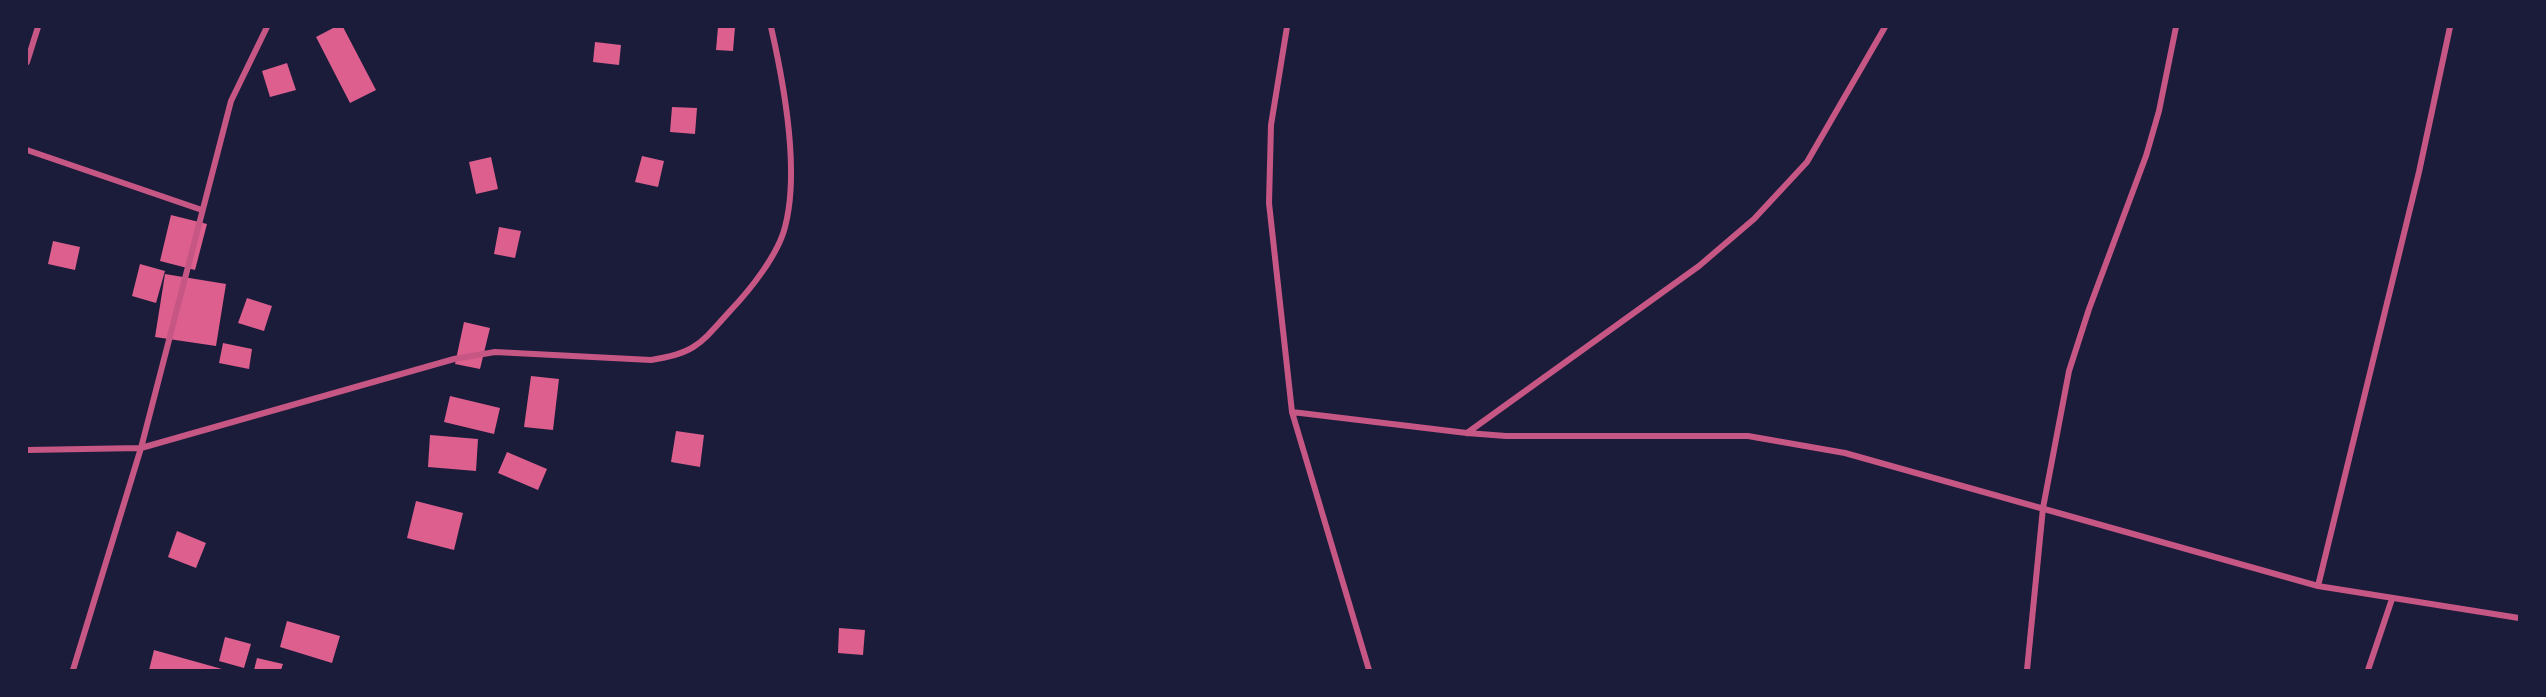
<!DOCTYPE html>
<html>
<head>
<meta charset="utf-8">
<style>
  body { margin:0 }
  #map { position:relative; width:2546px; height:697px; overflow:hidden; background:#1b1b3a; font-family:Helvetica,sans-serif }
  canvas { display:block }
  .frame { position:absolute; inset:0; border:28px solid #1b1b3a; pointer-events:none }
</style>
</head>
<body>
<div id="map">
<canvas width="2546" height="697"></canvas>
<div class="frame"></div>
</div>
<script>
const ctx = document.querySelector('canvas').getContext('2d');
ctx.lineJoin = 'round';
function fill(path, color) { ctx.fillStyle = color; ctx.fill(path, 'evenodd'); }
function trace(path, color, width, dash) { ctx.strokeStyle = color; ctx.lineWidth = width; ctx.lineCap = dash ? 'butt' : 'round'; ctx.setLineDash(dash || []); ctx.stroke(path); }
fill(new Path2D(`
  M335 27H343L376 90 350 103 316 37Z
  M718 27H735L733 51 716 50Z
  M595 42 621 45 619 65 593 62Z
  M287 63 296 90 270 97 262 71Z
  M672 107 697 108 695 134 670 132Z
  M642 156 664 161 658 187 635 182Z
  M491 157 498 189 476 194 469 162Z
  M171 215 207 224 195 270 160 261Z
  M499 227 521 231 515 258 494 254Z
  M53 241 80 247 75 270 48 264Z
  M140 264 165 271 156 303 132 296Z
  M165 274 226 284 216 346 155 337Z
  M247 298 272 306 264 331 238 323Z
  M464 322 490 328 480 369 455 364Z
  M223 343 252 349 249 369 219 363Z
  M531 376 559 379 553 430 524 427Z
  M450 396 500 408 494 434 444 422Z
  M676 431 704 435 700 467 671 462Z
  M430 435 478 439 476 471 428 467Z
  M507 452 547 469 538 490 498 473Z
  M416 501 463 513 454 550 407 538Z
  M177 531 206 543 196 568 168 557Z
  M287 621 340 636 332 663 280 647Z
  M839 628 865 630 863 655 838 653Z
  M225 637 251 644 244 668 219 661Z
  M154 650 222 669V670H149Z
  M257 658 283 664 281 670H254Z`), '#dd5f8e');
trace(new Path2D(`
  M1287 27 1271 125 1269 203 1292 412 1369 670
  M27 62 38 27
  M27 150 202 210
  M1292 412 1467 433 1506 436H1748L1845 453 2318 586 2519 618
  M1467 433 1699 266 1754 219 1807 162 1885 27
  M27 450 141 448 454 359 495 352 651 360C696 353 701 343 730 311 750 290 778 255 785 227 800 171 784 84 771 27
  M2318 586 2419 172 2450 27
  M73 670 141 448 231 101 267 27
  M2027 670 2043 508 2069 371 2089 309 2146 156 2159 111 2176 27
  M2368 670 2392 599`), '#c65784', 6);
</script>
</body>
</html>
